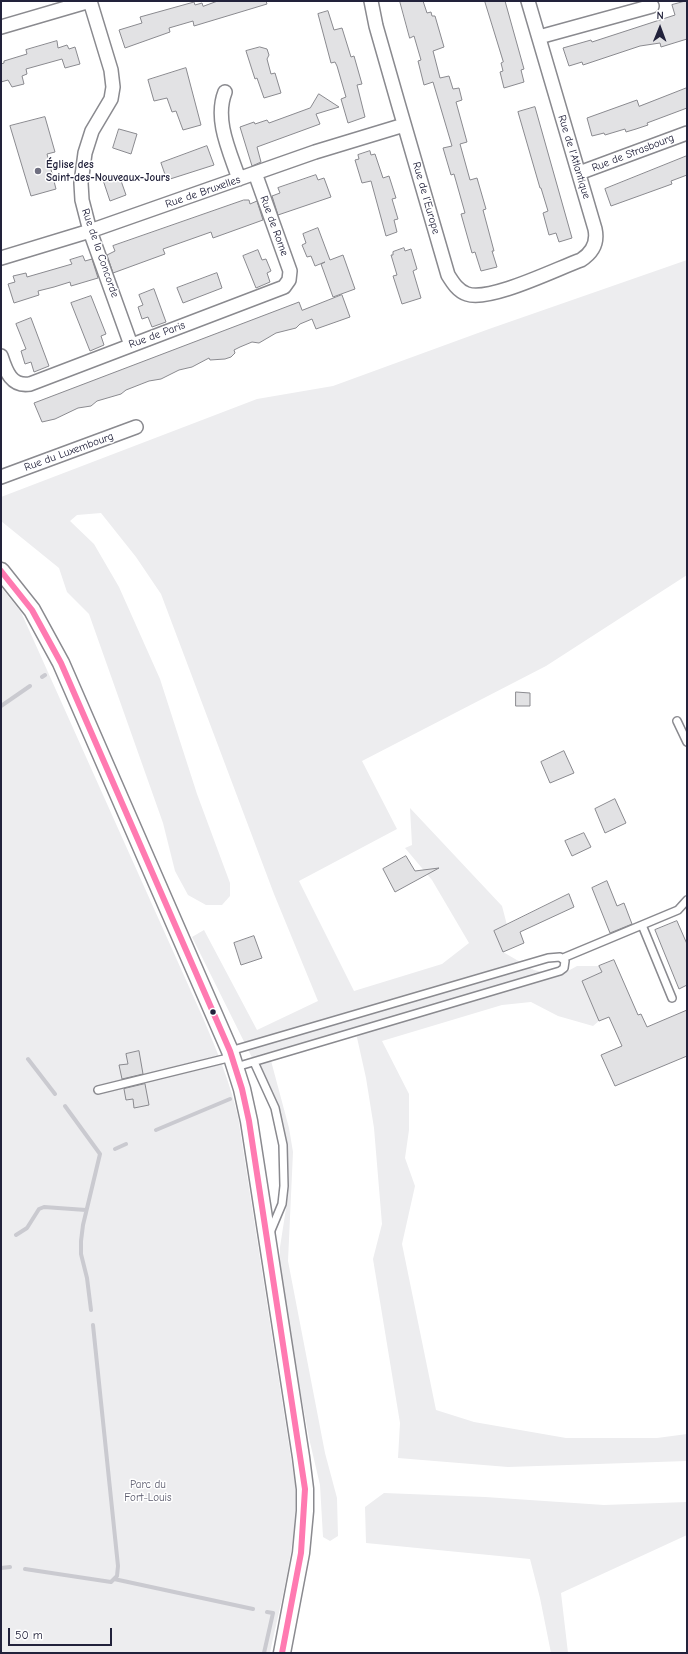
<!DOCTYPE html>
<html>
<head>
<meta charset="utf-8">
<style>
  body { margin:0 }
  #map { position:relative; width:688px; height:1654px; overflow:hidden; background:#fff; font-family:"Comic Neue",sans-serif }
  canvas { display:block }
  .frame { position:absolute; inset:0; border:2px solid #22223b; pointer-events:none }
  .north { position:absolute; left:640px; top:8px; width:40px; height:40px; -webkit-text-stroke:3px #fff; paint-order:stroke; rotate:1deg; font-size:11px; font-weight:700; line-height:16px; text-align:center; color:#22223b }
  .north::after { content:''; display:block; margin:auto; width:14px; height:18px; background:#22223b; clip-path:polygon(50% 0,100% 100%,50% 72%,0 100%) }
  .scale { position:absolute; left:8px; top:1628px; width:104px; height:18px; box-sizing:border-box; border:2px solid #22223b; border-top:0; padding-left:5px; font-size:12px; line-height:14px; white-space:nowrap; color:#22223b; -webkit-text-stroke:3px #fff; paint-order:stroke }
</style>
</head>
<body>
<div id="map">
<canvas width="688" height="1654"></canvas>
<div class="frame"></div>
<div class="north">N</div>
<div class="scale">50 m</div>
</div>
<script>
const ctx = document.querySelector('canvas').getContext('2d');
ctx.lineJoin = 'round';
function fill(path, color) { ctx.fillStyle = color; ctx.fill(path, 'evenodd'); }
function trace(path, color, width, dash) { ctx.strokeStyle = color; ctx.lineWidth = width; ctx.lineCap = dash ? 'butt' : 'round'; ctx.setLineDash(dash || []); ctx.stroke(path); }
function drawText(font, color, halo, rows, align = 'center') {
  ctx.font = font + ' "Comic Neue",sans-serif'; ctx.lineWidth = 3; ctx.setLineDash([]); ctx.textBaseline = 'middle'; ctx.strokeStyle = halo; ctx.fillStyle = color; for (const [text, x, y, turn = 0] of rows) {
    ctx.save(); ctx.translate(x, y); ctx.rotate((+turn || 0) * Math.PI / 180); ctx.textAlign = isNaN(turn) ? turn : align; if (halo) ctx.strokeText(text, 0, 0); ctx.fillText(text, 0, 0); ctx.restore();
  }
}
fill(new Path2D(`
  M687 260V575L546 666 362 761 397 829 299 881 354 991 442 964 469 943 432 880 405 848 412 845 410 808 502 906 507 925 494 931 503 952 534 970 559 976 577 966H599L602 972 582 981 599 1021 593 1026 558 1016 531 1002 502 1005 382 1041 409 1094V1130L405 1158 415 1186 402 1244 436 1410 474 1422 566 1438H657L687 1434V1461L508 1467 398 1458 400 1423 373 1259 382 1224 374 1128 366 1078 356 1033 270 1057 289 1128 293 1152 288 1261 325 1453 337 1498 338 1536 330 1541 323 1537 320 1485 309 1438 280 1282V1247L287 1202 288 1170 287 1146 281 1116 192 937 204 930 257 1030 318 1001 274 894 161 594 136 557 101 513 77 515 70 521 94 544 119 587 160 679 197 794 230 883V896L222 905H206L188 895 175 871 163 823 89 614 67 592 59 568 1 521V497L257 399 333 386 489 329Z
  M1 587 21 612 203 1018C217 1051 230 1082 238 1117L295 1484C298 1541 282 1597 270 1653H1Z
  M384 1493 485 1497 604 1505 687 1502V1535L561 1593 568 1653H551L540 1598 530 1559 366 1543 365 1507Z`), '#ededef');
trace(new Path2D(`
  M42 677 45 675
  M1 706 30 686
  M28 1059 55 1094
  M65 1106 100 1154 83 1225 81 1241V1254L87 1278 91 1310
  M156 1130 230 1099
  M115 1149 126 1144
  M16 1235 27 1228 39 1209 44 1207 86 1210
  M1 1568 10 1567
  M25 1569 111 1582 117 1576 118 1566 93 1325
  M114 1579 253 1609
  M264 1653 273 1613 267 1612`), '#cacad0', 4);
const building = new Path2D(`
  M218 1H266L267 4 194 26 193 21 169 28 170 32 125 48 119 30 142 23 140 17 194 2 195 5 202 3 203 6Z
  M400 1H423L427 13 431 12 432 16H435L444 47 433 51 440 78 449 76 453 89 459 88 462 100 456 102 467 142 460 144 470 180 477 178 486 209 483 210 494 251H492L497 267 481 271 475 252 472 253 461 214 465 213 454 174 451 175 443 148 452 146 433 82 424 85 418 61 421 60 414 36 410 38Z
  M485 1H505L524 69 521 70 524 82 504 88 500 72 503 71 501 63 503 62Z
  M687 1V39L661 47 660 43 640 46 583 65 582 62 569 66 563 48 591 40 592 42 675 15 672 5Z
  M328 11 334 30 342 28 351 57 354 56 362 84 357 85 365 117 348 123 341 99 346 97 337 66 335 62 331 63 318 14Z
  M57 41 58 48 67 45 69 49 75 47 80 64 65 68 62 59 26 69 27 74 22 76 24 84 12 87 8 80 1 82V64L4 63V61L27 54 26 50Z
  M260 47 267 49 269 55 267 59 271 74 275 73 281 93 264 98 257 78 255 79 246 51Z
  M186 68 201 125 183 130 176 111 172 112 167 98 154 101 148 80Z
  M687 88V108L647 123 648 125 636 129 626 132 625 129 605 135 604 133 592 136 587 118 637 100 639 106Z
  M319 94 339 107 316 114 320 124 257 147 261 162 252 166 240 127 254 122 255 124 267 120 269 123 310 108Z
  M535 107 572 238 559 242 556 233 549 235 543 213 548 211 541 188H540L518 112Z
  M45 117 55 152 47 154 56 189 31 196 10 126Z
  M119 129 137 134 131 154 113 148Z
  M207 146 214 165 167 180 161 163Z
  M370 151 371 155 375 154 383 178 389 176 396 198 392 199 398 219 394 220 397 232 386 236 371 181 362 183 355 160 359 159 358 155Z
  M687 156V175L671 181 672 184 611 206 605 189Z
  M119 175 126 195 110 201 103 180Z
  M316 175 318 180 324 178 331 197 278 215 272 196 280 193 278 188Z
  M244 200H249L250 204 257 201 263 220 213 238 211 232 163 249 165 254 113 273 107 255 115 251 113 246Z
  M318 228 330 260 343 255 355 289 333 297 321 264 325 262 315 266 311 256 307 257 302 245 306 243 303 234Z
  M404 248 405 251 411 249 417 269 413 271 421 298 402 304 393 276 397 275 391 255H393V252Z
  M258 250 262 260 266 259 271 271 267 273 270 282 256 288 243 256Z
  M83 256 85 261 92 259 98 278 71 286 70 282 54 287 38 291 39 295 14 303 8 284 15 282 13 276 26 273 27 277 72 264 70 260Z
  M217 273 222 288 183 303 177 288Z
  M154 289 166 322 152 327 148 317 142 319 138 307 143 305 139 295Z
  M342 295 350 317 316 329 312 319 300 324 296 328 276 333 259 343 252 342 240 347 234 350 235 353 231 357 225 359 210 360 209 358 192 367 179 370 161 379 149 381 126 390 121 394 97 401 91 406 78 408 55 419 42 422 34 403 299 302 302 310Z
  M91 296 106 334 101 336 104 345 90 351 71 303Z
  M31 318 49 366 34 372 31 362 25 364 21 351 26 349 16 324Z
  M516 692 530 693V706H516Z
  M564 751 574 773 550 783 541 762Z
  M615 799 626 823 605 833 595 809Z
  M584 833 591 847 572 856 565 841Z
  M406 856 415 871 439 868 395 892 383 869Z
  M607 881 617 906 624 903 632 924 610 933 592 888Z
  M569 894 574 907 520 932 524 943 503 952 494 931Z
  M677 921 687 944V985L679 989 655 930Z
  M254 936 262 958 241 965 234 943Z
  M614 960 638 1015 641 1014 647 1027 687 1010V1056L615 1086 601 1055 622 1046 609 1017 599 1021 582 981 602 972 599 966Z
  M139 1051 143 1074 122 1079 119 1065 128 1064 126 1054Z
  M145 1084 149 1105 134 1108 133 1099 126 1100 124 1089Z`);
fill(building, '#e2e2e4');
trace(building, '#8a8a8f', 1);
const service = new Path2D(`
  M677 721 687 742
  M642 925 672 998
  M563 958 678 910 687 900
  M230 1051 548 958 560 957 565 961 564 968 560 971 236 1067
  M254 1062 275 1108 283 1145 284 1186 282 1204 269 1235
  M98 1090 232 1057`);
const minor = new Path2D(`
  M90 1 111 70 113 87 111 99 92 131 85 153 81 183 82 200 90 231 131 345
  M371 1 376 26 398 103 448 275C453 283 458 291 467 294 490 302 556 269 581 260 592 253 598 243 595 229L528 1
  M1 27 90 1
  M539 37 652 6
  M225 92C214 120 230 152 239 179
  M579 173 687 133
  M1 258 90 231 315 152 404 125
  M1 356C6 371 11 387 30 384L284 287 289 280 290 271 255 173
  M1 477 136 427`);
const tertiary = new Path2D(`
  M1 571 32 610 61 663 230 1051 242 1089 249 1121 301 1457 305 1489V1511L301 1553 282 1653`);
trace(service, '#8a8a8f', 10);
trace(minor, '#8a8a8f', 16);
trace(tertiary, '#8a8a8f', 19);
trace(service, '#fff', 7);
trace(minor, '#fff', 13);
trace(tertiary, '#fff', 16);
trace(new Path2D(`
  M1 571 32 610 61 663 230 1051 242 1089 249 1121 305 1489 301 1553 282 1653`), '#ff7ab1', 6);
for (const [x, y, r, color] of [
  [38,171,4,"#6f6f80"],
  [213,1012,3.5,"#22223b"]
]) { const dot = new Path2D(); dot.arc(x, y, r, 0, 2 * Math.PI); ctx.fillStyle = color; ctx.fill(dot); trace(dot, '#fff', 1.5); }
drawText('11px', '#22223b', '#fff', [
  ["Rue de Strasbourg",633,153,-21],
  ["Rue de l'Atlantique",574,157,73],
  ["Rue de Bruxelles",203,192,-19],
  ["Rue de l'Europe",426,198,74],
  ["Rue de Rome",274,226,70],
  ["Rue de la Concorde",100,253,71],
  ["Rue de Paris",157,335,-20],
  ["Rue du Luxembourg",69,452,-20]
]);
drawText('bold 11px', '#22223b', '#fff', [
  ["Église des",46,165],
  ["Saint-des-Nouveaux-Jours",46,178]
], 'left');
drawText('11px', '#5b5b6d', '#fff', [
  ["Parc du",148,1485],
  ["Fort-Louis",148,1498]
]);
</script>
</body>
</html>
